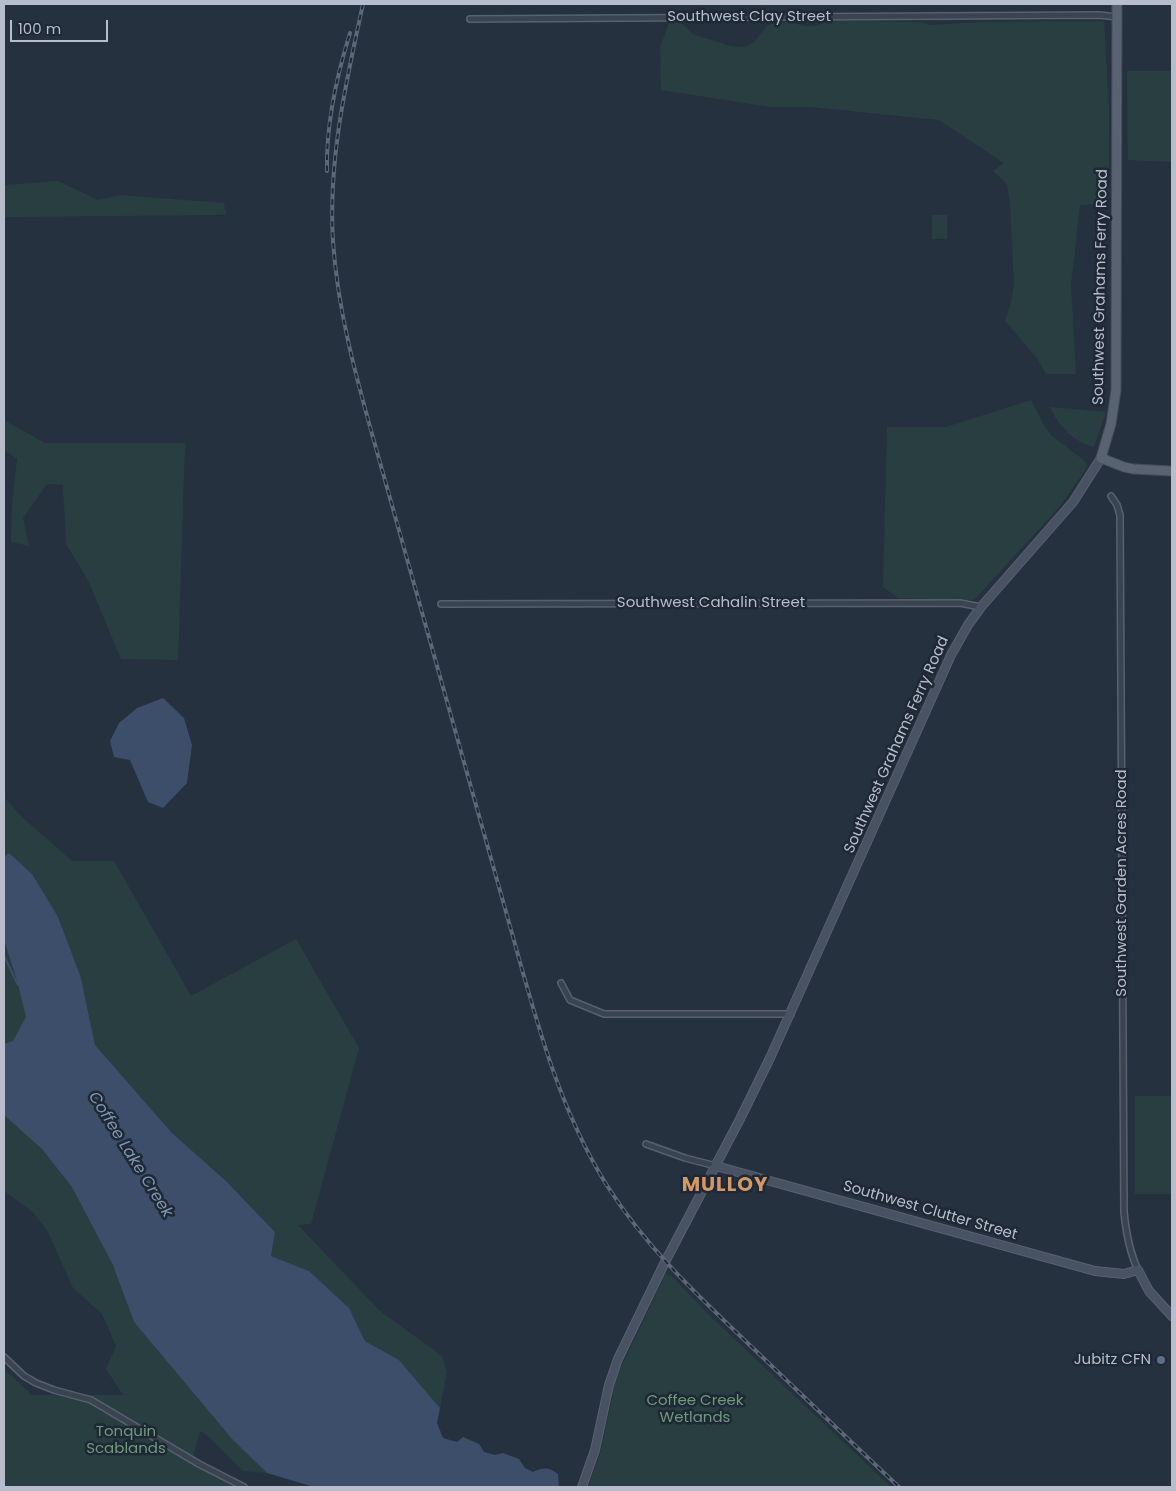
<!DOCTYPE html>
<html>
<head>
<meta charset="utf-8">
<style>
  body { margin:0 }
  #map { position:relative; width:1176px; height:1491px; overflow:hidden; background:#263140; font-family:Poppins,sans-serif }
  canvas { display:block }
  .frame { position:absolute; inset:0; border:5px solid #b7becb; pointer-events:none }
  .scale { position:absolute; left:10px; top:20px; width:98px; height:22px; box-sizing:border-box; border:2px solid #b7becb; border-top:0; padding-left:6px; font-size:15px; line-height:18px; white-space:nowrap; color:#b7becb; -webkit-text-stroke:4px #1f2835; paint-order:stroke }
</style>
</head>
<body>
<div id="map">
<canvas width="1176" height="1491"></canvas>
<div class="frame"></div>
<div class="scale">100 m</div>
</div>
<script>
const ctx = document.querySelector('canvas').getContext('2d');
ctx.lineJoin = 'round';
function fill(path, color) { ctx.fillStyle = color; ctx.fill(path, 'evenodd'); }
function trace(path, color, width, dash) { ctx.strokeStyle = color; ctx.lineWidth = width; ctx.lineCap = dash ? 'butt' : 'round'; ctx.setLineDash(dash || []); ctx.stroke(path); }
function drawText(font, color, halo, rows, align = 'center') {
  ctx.font = font + ' Poppins,sans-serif'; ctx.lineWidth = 5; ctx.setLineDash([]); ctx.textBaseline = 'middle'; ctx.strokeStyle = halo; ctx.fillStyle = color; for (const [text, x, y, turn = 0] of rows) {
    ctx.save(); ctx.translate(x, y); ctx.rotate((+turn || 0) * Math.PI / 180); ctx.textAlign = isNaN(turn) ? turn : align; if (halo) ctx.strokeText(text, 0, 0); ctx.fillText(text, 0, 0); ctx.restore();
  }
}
fill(new Path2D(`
  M835 21 919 22 932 25 980 22 1104 21 1109 109V204L1080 205 1071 285 1076 374H1046L1036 357 1005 321 1011 303 1014 281 1010 203 1007 184 993 171 1004 163 939 120 810 107H770L661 90 660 47 669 23 673 22H680L687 28 692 34 731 46 745 47 754 42 767 26 773 23 789 22 805 26H814L825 22Z
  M1127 71H1172V162L1128 160Z
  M58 181 98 200 121 195 224 203 226 215 4 217V184L7 185Z
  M932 215H947V239H932Z
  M1031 400 1045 427 1052 436 1085 461 1087 465 1086 469 1061 505 976 598 972 600 898 598 883 587 887 427H946Z
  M1050 407 1106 412 1094 447C1075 443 1058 426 1050 407Z
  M4 417 6 421 45 443H185L178 660 121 659 88 580 66 544 63 485 47 484 23 518 29 546 11 542 12 505 17 459 4 450Z
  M4 797 21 816 72 861H114L191 996 296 939 359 1048 311 1224 298 1225 380 1311 442 1356 447 1372 440 1408 399 1360 365 1341 349 1308 309 1271 271 1256 275 1232 226 1181 172 1133 95 1045 81 978 9 853 4 857Z
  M4 940 17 982 134 1322 232 1439 267 1473 243 1471 203 1432H200L192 1460 249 1487H4V1369L32 1395H123L106 1369 116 1346 102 1314 73 1288 48 1232 33 1212 4 1191Z
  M1135 1096H1172V1194H1135Z
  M666 1273 669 1276 670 1274 705 1311 891 1487H588L600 1454 613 1394 609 1393Z`), '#283e41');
fill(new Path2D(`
  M163 698 184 718 192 745 187 783 163 808 148 802 130 760 114 757 110 741 119 723 137 708Z
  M9 853 32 874 58 917 81 978 95 1045 172 1133 226 1181 275 1232 271 1256 309 1271 349 1308 365 1341 399 1360 440 1408 437 1423 443 1438 457 1442 463 1437 479 1444 484 1452 495 1455 503 1453 519 1459 525 1468 533 1472C543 1467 549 1467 558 1474L559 1487H314L267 1473 232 1439 134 1322 113 1265 72 1187 42 1149 4 1115V1044L13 1041 26 1017 18 984 4 940V857Z`), '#3c4e69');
trace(new Path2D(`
  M4 956 18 985`), '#3c4e69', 2);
const street = new Path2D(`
  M470 19 1099 15 1118 17
  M1111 496 1117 505 1120 515 1124 1212C1126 1232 1129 1251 1138 1270
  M441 604 960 603 981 607
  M561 983 570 1000 604 1014H791
  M646 1144 685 1158 716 1166
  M4 1357 24 1376 36 1383 54 1390 91 1400 199 1464 244 1487`);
const secondary = new Path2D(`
  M716 1166 1095 1271 1124 1274 1138 1270 1149 1291 1172 1316
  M582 1487 595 1450 609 1385 618 1359 665 1262 740 1119 770 1058 951 655 968 625 981 607 1073 502 1101 458`);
const primary = new Path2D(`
  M1117 4 1116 390 1111 424 1101 458 1124 467 1133 469 1172 471`);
trace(street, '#58616e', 8);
trace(secondary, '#58616e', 10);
trace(primary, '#444c59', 11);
trace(street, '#3a4350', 5);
trace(secondary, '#485263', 8);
trace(primary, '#586270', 9);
const rail = new Path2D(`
  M363 4C346 82 328 160 333 241 338 316 359 387 379 459 402 539 424 619 446 698 469 778 491 858 513 937 537 1023 559 1108 606 1184 647 1249 700 1298 755 1350 803 1396 851 1442 899 1487
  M327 171C326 124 336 78 350 33`);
trace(rail, '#5c6777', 4);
trace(rail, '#1f2835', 2, [5.5]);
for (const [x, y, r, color] of [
  [1161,1360,5,"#5c6f8a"]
]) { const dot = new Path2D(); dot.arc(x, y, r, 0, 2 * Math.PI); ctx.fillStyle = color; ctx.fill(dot); trace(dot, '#1f2835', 2); }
drawText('15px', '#b7becb', '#1f2835', [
  ["Southwest Clay Street",749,17],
  ["Southwest Grahams Ferry Road",1101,287,-89],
  ["Southwest Cahalin Street",711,603],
  ["Southwest Grahams Ferry Road",897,745,-66],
  ["Southwest Garden Acres Road",1122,883,-90],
  ["Southwest Clutter Street",930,1211,16]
]);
drawText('15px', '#b7becb', '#1f2835', [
  ["Jubitz CFN",1151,1360]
], 'right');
drawText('15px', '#6e9b79', '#1f2835', [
  ["Coffee Creek",695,1401],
  ["Wetlands",695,1418],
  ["Tonquin",126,1432],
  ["Scablands",126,1449]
]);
drawText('italic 16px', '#7f94b2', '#1f2835', [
  ["Coffee Lake Creek",130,1155,58]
]);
ctx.letterSpacing = '1px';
drawText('bold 20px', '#d49868', '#1f2835', [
  ["MULLOY",725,1186]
]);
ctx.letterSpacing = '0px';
</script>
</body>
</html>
